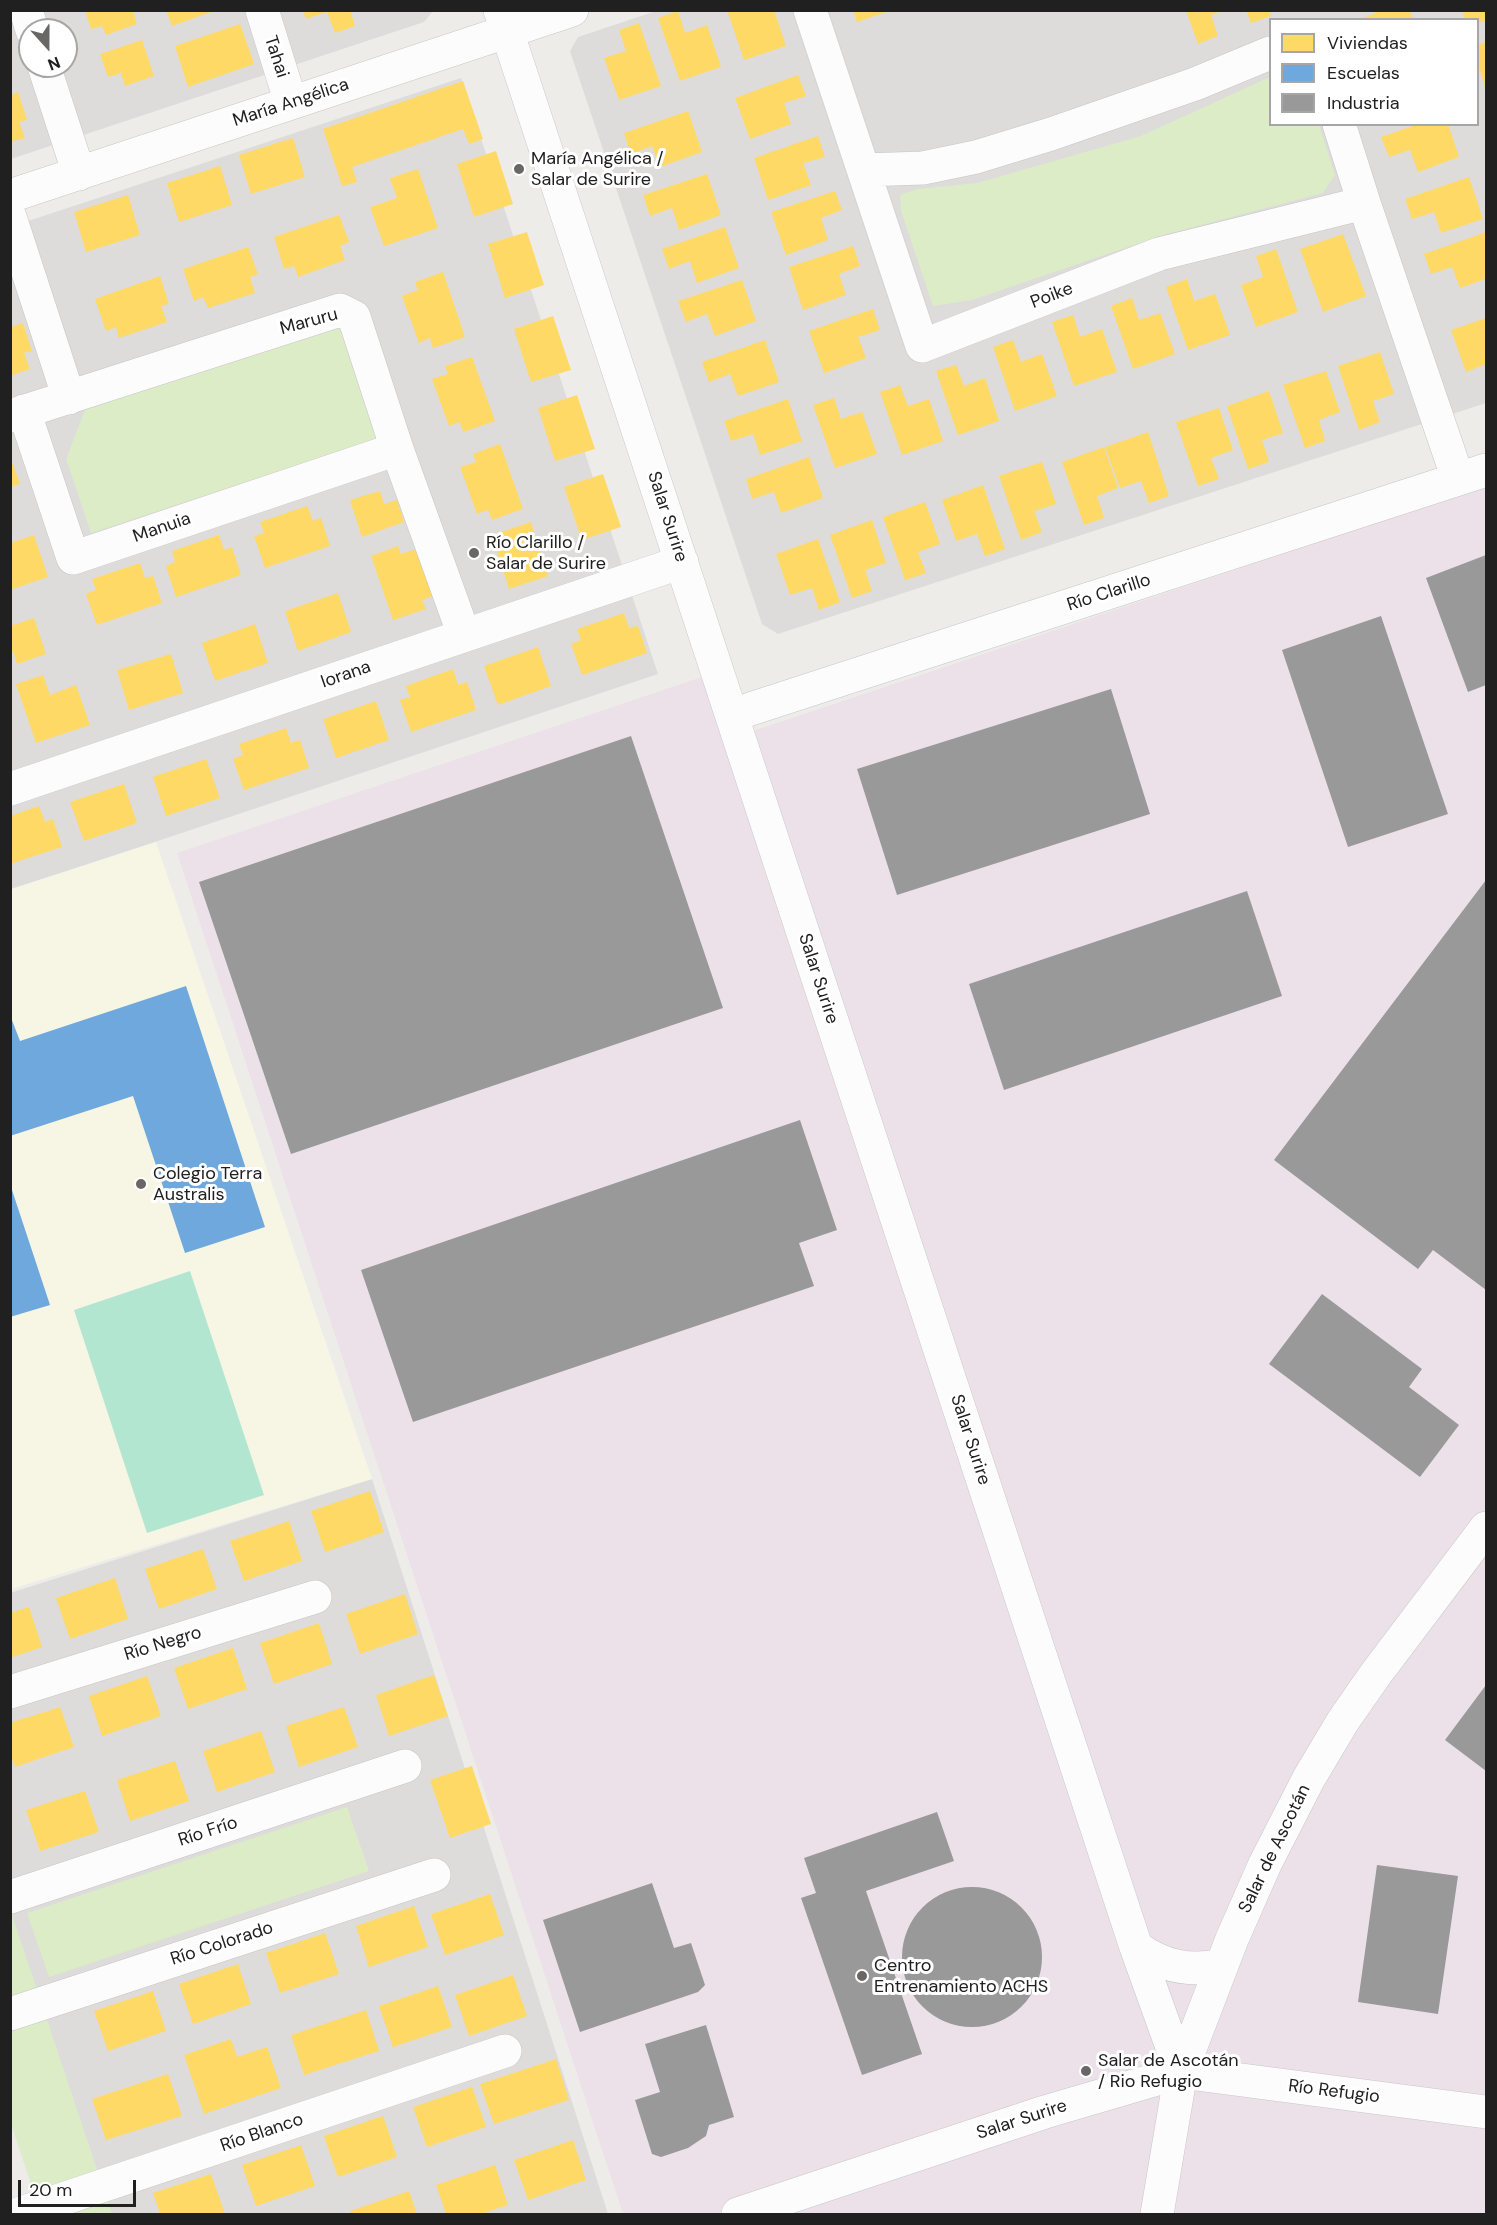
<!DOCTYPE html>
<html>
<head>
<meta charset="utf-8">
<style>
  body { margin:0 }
  #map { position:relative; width:1497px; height:2225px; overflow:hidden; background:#eeece9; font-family:"DM Sans",sans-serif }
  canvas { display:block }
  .frame { position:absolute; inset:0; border:12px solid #202020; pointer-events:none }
  .legend { position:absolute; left:1269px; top:18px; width:210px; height:108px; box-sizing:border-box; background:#fff; border:2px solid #a6a6a6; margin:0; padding:8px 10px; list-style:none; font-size:18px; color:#202020 }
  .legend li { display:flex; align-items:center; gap:12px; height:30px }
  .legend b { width:30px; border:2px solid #a6a6a6 }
  .north { position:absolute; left:18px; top:18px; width:60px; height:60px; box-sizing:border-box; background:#fff; border:2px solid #a6a6a6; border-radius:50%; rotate:159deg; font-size:16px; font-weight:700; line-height:24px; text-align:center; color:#202020 }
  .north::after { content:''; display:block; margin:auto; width:21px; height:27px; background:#686766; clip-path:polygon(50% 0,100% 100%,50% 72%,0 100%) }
  .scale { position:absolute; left:18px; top:2180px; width:118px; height:27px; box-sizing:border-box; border:3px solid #202020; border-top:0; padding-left:8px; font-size:18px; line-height:21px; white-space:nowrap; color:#202020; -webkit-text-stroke:4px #fff; paint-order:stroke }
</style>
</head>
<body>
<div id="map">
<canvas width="1497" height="2225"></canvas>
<div class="frame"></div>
<ul class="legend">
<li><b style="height:16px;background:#ffd966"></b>Viviendas</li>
<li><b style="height:16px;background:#6fa8dc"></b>Escuelas</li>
<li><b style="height:16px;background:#999"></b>Industria</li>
</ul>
<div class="north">N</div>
<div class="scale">20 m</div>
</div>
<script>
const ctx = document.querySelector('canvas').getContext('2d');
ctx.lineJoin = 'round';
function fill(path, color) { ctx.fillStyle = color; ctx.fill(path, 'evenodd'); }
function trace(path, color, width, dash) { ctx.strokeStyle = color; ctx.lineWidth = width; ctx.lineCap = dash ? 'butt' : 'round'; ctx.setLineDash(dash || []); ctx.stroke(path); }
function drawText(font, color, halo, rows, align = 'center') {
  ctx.font = font + ' "DM Sans",sans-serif'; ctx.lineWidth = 6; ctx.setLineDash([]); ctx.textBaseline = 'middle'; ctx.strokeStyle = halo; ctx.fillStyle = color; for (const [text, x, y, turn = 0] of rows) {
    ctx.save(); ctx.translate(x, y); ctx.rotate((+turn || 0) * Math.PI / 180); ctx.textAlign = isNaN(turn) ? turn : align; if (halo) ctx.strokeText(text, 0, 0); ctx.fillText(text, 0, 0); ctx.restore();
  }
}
fill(new Path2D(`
  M659 10 1486 11V403L778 634 762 624 570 51 578 37ZM1270 20H1478V124H1270Z
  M10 11H433L424 22 11 159ZM30 30H66V66H30Z
  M461 78 658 674 11 890 10 227Z
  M372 1479 608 2214H105L11 1927 10 1593Z`), '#dddcda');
fill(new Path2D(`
  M1486 486V2214H623L177 853 702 677 723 741Z`), '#ece1e8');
fill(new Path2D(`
  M156 842 372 1479 11 1589V889Z`), '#f7f6e5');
fill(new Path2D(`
  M1270 77V124L1319 125 1335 175 1323 193 1163 235 972 300 933 306 901 211 900 195 917 189 977 183 1141 136Z
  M339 325 377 438 91 533 66 459 85 410Z
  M347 1807 369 1871 49 1977 27 1913Z
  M10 1909 112 2214H41L11 2124Z`), '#dbecc7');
fill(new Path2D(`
  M190 1271 264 1495 147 1533 74 1310Z`), '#b3e6d0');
fill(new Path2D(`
  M85 10H133L137 24 106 35 102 26 91 29Z
  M166 10H214V11L172 26Z
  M303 10H350L355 26 335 33 327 12 306 19Z
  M727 10H774L786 46 744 60Z
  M853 10H889V11L857 22Z
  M1186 10H1224L1211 15 1218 36 1198 44Z
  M1246 10H1269L1271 16 1251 23Z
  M1383 10H1410L1413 20H1358Z
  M1462 10H1486V20L1478 23V20H1465Z
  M678 11 685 33 707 25 721 67 680 81 658 18Z
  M639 23 661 86 619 100 604 58 626 51 619 30Z
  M240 24 254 64 188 87 175 46Z
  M142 40 154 76 125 86 121 73 108 77 100 54Z
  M1486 42V90L1478 65V45Z
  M798 75 806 96 784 103 791 124 750 139 735 98Z
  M463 81 483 139 469 144 463 129 352 167 357 182 342 186 323 129Z
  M18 92 27 120 19 122 25 138 10 142V95Z
  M688 111 702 152 660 167 652 146 631 154 624 133Z
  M1418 124H1448L1459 157 1418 172 1410 150 1389 157 1381 137Z
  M818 136 825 157 803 163 811 185 768 200 754 158Z
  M293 138 305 177 251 194 239 155Z
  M496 151 513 204 474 217 457 164Z
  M220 166 232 205 179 222 167 183Z
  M418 169 438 228 384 246 370 207 397 198 390 178Z
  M707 174 721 215 679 230 672 208 650 216 643 195Z
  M1469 177 1483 219 1441 233 1434 212 1412 219 1405 199Z
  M835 191 842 210 821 218 828 240 786 255 771 212Z
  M128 195 140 235 86 252 74 212Z
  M339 215 349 242 340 246 345 260 298 277 294 266 284 269 274 237Z
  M725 227 739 268 697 283 690 261 669 269 662 249Z
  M527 232 544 285 505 298 488 244Z
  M1486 232V279L1460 288 1452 267 1431 274 1424 254Z
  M1343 234 1366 296 1323 312 1300 249Z
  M853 246 860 266 839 274 846 295 803 310 789 267Z
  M248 247 258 274 250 277 255 293 208 308 203 297 194 301 183 269Z
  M1276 249 1298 312 1256 327 1241 285 1263 277 1256 256Z
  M443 272 465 337 433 348 430 338 419 343 402 296 418 290 415 282Z
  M160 276 169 304 161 306 167 322 119 338 116 327 106 331 95 299Z
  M1187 279 1194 301 1215 294 1230 335 1188 350 1166 287Z
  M742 280 756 321 715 336 707 314 686 322 678 301Z
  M1132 298 1139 320 1160 313 1175 354 1133 369 1111 306Z
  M873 309 880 330 858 337 866 358 824 373 809 331Z
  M1073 315 1080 337 1102 329 1117 372 1074 386 1052 322Z
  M553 316 571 370 531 382 514 329Z
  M1486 318V364L1466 372 1451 330Z
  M23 323 32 351 24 353 30 369 10 376V327Z
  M765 340 779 382 738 396 730 374 709 382 702 362Z
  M1013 340 1021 362 1042 354 1057 396 1015 411 993 347Z
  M1380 352 1394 394 1373 401 1380 422 1359 430 1338 366Z
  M472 357 495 421 463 432 460 422 449 426 432 379 448 374 445 366Z
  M956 365 964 386 985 378 999 421 958 435 936 371Z
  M1326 371 1340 412 1319 420 1325 441 1305 448 1283 385Z
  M900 385 908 406 929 399 943 441 902 455 880 392Z
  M1269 391 1283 433 1262 440 1269 462 1248 469 1227 406Z
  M577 395 595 449 555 461 538 408Z
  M834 398 841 419 862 412 877 454 835 468 813 405Z
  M788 399 802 441 760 455 753 434 731 441 724 421Z
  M1219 408 1233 450 1211 458 1219 479 1198 486 1176 422Z
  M1148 432 1169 496 1149 503 1141 481 1120 488 1105 447Z
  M500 444 523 509 492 520 488 510 477 514 460 467 476 462 473 454Z
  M1104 447 1118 488 1097 496 1104 518 1084 525 1062 462Z
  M10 456 20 484 10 487Z
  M809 457 823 498 781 513 774 492 752 499 746 479Z
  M1042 462 1056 504 1034 511 1042 532 1021 540 999 476Z
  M603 474 621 527 582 540 564 487Z
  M983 485 1005 549 985 556 977 534 956 541 942 500Z
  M380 491 384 504 397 500 404 522 362 537 350 500Z
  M925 502 940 544 918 552 926 573 905 580 883 517Z
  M307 506 313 521 321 518 330 546 265 568 254 536 264 533 260 522Z
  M872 520 886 563 865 570 872 591 852 598 830 535Z
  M531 522 548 576 509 589 492 535Z
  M34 535 48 577 10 590V543Z
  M219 535 224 550 232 547 241 575 176 597 166 566 175 562 172 551Z
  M818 539 840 602 819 610 812 588 790 595 776 554Z
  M398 546 401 554 417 549 433 596 422 600 426 609 393 620 371 556Z
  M140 563 145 578 153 576 162 603 97 625 86 594 96 590 92 579Z
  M338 593 351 632 298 651 285 611Z
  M624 613 629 628 638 626 647 653 582 675 571 644 581 640 577 629Z
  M34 618 46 654 17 664 13 651 10 652V626Z
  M255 624 268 663 215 681 202 643Z
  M538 647 551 686 498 705 484 666Z
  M171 654 183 693 129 710 117 670Z
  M453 669 458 685 467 682 476 710 411 732 400 700 410 697 406 686Z
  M43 675 50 695 76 685 90 725 36 743 16 684Z
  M376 701 389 740 336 758 323 719Z
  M286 728 291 743 300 740 309 768 244 790 233 759 243 755 239 744Z
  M206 759 220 798 166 816 153 777Z
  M124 784 137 823 84 841 70 802Z
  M39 806 45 822 53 819 62 847 10 864V816Z
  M370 1491 384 1532 325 1552 311 1511Z
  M289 1521 302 1561 244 1581 230 1541Z
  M203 1549 217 1589 159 1609 145 1569Z
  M115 1578 128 1619 70 1639 56 1598Z
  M405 1594 418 1634 360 1654 346 1614Z
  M29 1607 42 1647 10 1658V1613Z
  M319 1623 332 1664 274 1684 260 1643Z
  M233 1648 247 1689 188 1709 174 1668Z
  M434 1675 448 1716 389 1736 376 1695Z
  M147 1676 161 1716 102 1736 89 1696Z
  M60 1707 74 1747 15 1767 10 1753V1723Z
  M344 1707 358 1747 299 1767 286 1726Z
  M261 1731 275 1772 217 1792 203 1751Z
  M175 1761 189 1801 130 1821 117 1780Z
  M472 1766 491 1824 450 1838 430 1780Z
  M85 1791 99 1832 40 1851 26 1810Z
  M490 1894 504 1935 445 1955 431 1914Z
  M414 1906 428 1947 369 1967 356 1926Z
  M325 1933 339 1974 280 1993 266 1953Z
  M238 1964 251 2004 193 2024 179 1984Z
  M513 1975 527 2016 469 2036 455 1995Z
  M438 1986 452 2027 393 2047 379 2006Z
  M153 1991 166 2031 108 2051 94 2011Z
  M366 2010 379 2051 304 2075 291 2035Z
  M231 2039 237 2057 267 2047 281 2088 204 2114 184 2055Z
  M556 2059 569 2100 494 2124 480 2084Z
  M168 2074 182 2116 106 2140 92 2099Z
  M472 2087 486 2127 427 2147 413 2107Z
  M383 2116 397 2157 338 2177 324 2136Z
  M573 2140 586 2180 528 2200 514 2160Z
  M301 2145 315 2186 256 2206 242 2165Z
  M495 2165 508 2205 481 2214H446L436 2185Z
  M211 2174 225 2214H160L153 2193Z
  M409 2191 417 2214H351L350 2211Z`), '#ffd966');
fill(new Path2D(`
  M186 986 265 1227 185 1253 133 1096 10 1136V1015L20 1041Z
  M10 1184 50 1305 10 1317Z`), '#6fa8dc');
fill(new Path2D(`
  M1486 555V685L1468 692 1426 578Z
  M1381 616 1448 814 1348 847 1282 650Z
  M1111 689 1150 814 897 895 857 769Z
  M631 736 723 1008 291 1154 199 882Z
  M1486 880V1290L1433 1250 1418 1269 1274 1160Z
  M1247 891 1282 996 1004 1090 969 984Z
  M800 1120 837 1230 799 1243 814 1286 413 1422 361 1270Z
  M1322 1294 1422 1369 1409 1387 1459 1425 1420 1477 1269 1364Z
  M1486 1685V1771L1445 1740Z
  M937 1812 954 1861 866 1891 922 2054 862 2075 801 1898 816 1893 804 1858Z
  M1377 1865 1458 1876 1438 2014 1358 2002Z
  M652 1883 674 1948 691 1943 705 1985 698 1992 580 2032 543 1920Z
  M902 1957a70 70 0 1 1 140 0a70 70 0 1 1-140 0Z
  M706 2025 734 2117 709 2125 706 2136 688 2148 661 2157 652 2154 635 2100 660 2092 645 2044Z`), '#999');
const minor = new Path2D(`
  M26 10 32 30
  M262 10 291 103
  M500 10 1136 1947 1181 2072
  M810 10 922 346 1159 254 1364 203
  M44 66 79 174
  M1339 124 1364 203 1458 479
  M864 170 923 168 976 157 1051 134 1195 84 1270 53
  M10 196 572 10
  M10 217 69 398
  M24 411 73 558 397 449
  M10 416 340 310 354 317 397 449 464 635
  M732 715 1486 470
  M10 789 682 562
  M10 1692 315 1597
  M10 1897 405 1766
  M1136 1947C1163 1967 1190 1972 1222 1965
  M10 2014 434 1875
  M18 2214 505 2051
  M738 2214 1045 2112 1181 2072 1486 2112
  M1157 2214 1181 2072 1232 1939 1265 1864 1309 1778 1343 1721 1375 1675 1486 1528`);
trace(minor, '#c7c6c5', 34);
trace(minor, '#fcfcfc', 33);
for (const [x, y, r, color] of [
  [519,169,6,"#686766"],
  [474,553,6,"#686766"],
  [141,1184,6,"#686766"],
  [862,1976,6,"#686766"],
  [1086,2071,6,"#686766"]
]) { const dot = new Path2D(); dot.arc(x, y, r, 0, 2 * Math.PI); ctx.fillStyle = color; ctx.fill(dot); trace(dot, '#fff', 2); }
drawText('18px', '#202020', '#fff', [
  ["Tahai",276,57,72],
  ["María Angélica",291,103,-18],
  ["Poike",1052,296,-21],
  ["Maruru",309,322,-15],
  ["Salar Surire",667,517,72],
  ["Manuia",162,528,-19],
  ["Río Clarillo",1109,593,-18],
  ["Iorana",346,675,-19],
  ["Salar Surire",818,979,72],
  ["Salar Surire",970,1440,72],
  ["Río Negro",163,1644,-17],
  ["Río Frío",208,1832,-18],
  ["Salar de Ascotán",1275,1849,-64],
  ["Río Colorado",222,1944,-18],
  ["Río Refugio",1334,2092,7],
  ["Salar Surire",1022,2120,-18],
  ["Río Blanco",262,2133,-19]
]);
drawText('18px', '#202020', '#fff', [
  ["María Angélica /",531,159],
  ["Salar de Surire",531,180],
  ["Río Clarillo /",486,543],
  ["Salar de Surire",486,564],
  ["Colegio Terra",153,1174],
  ["Australis",153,1195],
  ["Centro",874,1966],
  ["Entrenamiento ACHS",874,1987],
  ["Salar de Ascotán",1098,2061],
  ["/ Rio Refugio",1098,2082]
], 'left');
</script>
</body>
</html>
